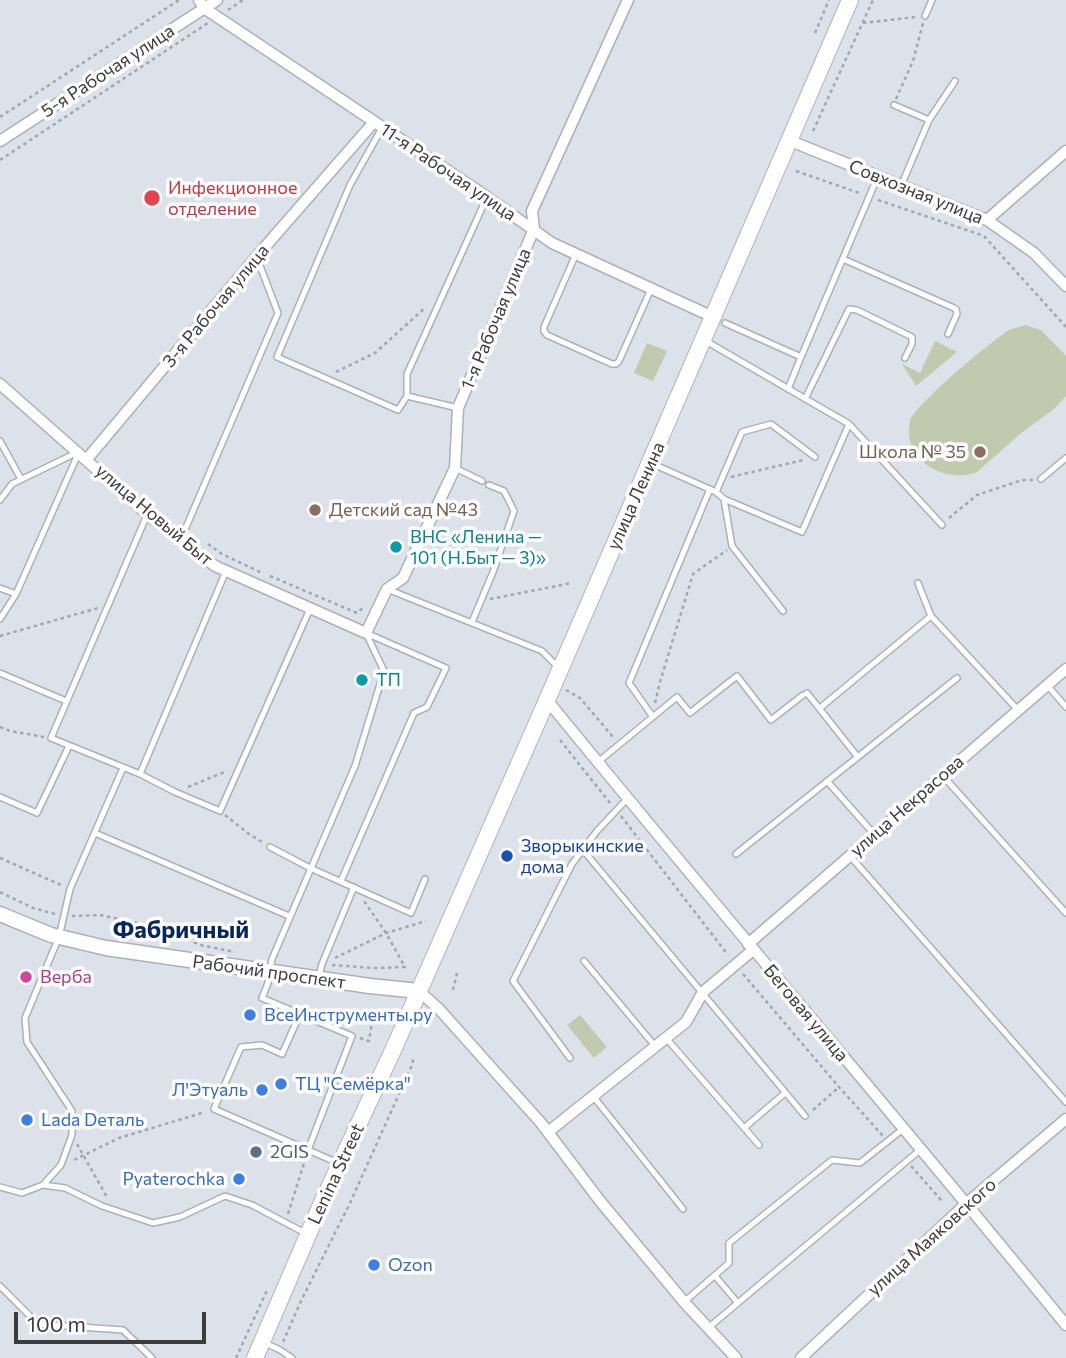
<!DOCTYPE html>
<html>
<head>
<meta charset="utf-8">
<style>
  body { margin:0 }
  #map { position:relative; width:1066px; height:1358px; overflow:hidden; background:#dde2ea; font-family:Commissioner,sans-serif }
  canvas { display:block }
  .scale { position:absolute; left:14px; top:1312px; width:192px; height:32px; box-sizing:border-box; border:4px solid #3a3c3f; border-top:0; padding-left:9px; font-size:21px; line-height:24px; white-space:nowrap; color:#3a3c3f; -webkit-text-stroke:5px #fff; paint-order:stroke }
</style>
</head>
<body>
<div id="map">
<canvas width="1066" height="1358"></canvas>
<div class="scale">100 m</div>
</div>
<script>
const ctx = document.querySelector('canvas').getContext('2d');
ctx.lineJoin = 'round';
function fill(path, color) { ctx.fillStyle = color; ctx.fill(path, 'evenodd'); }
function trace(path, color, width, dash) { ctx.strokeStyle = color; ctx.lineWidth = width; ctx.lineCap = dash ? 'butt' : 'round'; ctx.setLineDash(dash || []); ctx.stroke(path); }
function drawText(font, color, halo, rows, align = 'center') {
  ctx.font = font + ' Commissioner,sans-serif'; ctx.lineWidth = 7; ctx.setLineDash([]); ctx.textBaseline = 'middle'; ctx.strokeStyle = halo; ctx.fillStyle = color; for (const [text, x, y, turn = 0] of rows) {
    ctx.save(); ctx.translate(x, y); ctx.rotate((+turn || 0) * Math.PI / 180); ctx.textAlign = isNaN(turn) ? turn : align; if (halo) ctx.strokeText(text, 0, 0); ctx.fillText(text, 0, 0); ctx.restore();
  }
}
fill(new Path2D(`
  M1025 325 1041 330 1066 356V396L1054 409 1020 434 977 472C944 485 901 459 910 421 913 406 994 339 1009 330 1014 328 1020 327 1025 325Z
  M935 341 957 352 916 386 902 364 920 373Z
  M647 343 667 351 653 381 634 373Z
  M580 1015 607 1047 594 1058 567 1025Z`), '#c1caaf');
const service = new Path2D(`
  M925 16 932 0
  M894 105 929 120 901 186
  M929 120 955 81
  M382 128 350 185 277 357 398 410 407 396 458 408
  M576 254 544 327V331L547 335 612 364H616L619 361 651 289
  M843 259 954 308 956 309 957 314 948 334
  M725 323 801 357 878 176
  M704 340 849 424
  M788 389 801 357
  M407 396V374L487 197
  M805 399 849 309 857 310 912 337V344L905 358
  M0 441 21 479
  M653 464 716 492 724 499 732 546 783 611
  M455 468 482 481
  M1041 479 1066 458
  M716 492 742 432 771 424 815 457
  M724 499 802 532 849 424 942 525
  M0 500 12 484 76 453
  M147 515 51 738 140 774 175 792 220 811 310 609
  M181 539 278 313 257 258
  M918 583 931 616 1018 710
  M0 588 16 594 79 452
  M387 589 542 651 558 667
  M0 619 16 594
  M472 622 493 572 514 511 504 491 489 485
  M0 673 66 701
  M1047 685 1066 707
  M807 693 857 756
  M820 708 931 616
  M653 717 629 683 710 489
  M598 762 677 697 690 713 737 676 771 720 803 695
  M140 774 226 571
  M943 776 1066 913
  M827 781 874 834
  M0 797 37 813 69 746
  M95 833 289 916
  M270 847 310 868 411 913 425 879
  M583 850 805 1116
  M736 854 957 678
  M850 856 1066 1102
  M341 881 414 713 427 707 446 668 366 633
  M584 961 655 1046
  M319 976 322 964 354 887
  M300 1014 352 1036 308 1150
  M666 1038 759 1145
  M570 1058 513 981 572 864 597 831 628 798
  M593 1096 683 1209
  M744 1128 785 1093
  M338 1163 214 1109 241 1047 262 1045 282 1054 300 1014 262 998 268 983 272 959 355 766 384 671 366 633
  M43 1185 61 1165 72 1135V1111L27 1042 25 1018 59 937 70 889 123 768
  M0 1187 22 1193 43 1185 65 1188 102 1206 153 1223 180 1217 225 1196 252 1205 305 1233
  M715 1276 738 1303
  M0 1286 38 1324 123 1330 152 1358
  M684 1302 729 1263V1243L832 1160 860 1163 903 1129
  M708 1328 920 1150
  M265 1343 280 1350 292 1358`);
const minor = new Path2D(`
  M199 0 204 8 487 197 552 243 713 317
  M788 140 987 220 1034 253 1066 286
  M0 141 217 0
  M987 220 1066 151
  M0 384 147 514 215 566 366 633 387 589 403 578 455 468 458 408 534 229 532 211 628 0
  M87 459 257 256 374 122
  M547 700C718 910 895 1115 1066 1325
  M748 944 1066 669
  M419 991 439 1009 541 1123 600 1201 684 1302 736 1358
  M548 1132 686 1022 703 992 753 950
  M801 1358 967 1203 1066 1119`);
const tertiary = new Path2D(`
  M0 914 51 935 106 948 370 986 419 991`);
const secondary = new Path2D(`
  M255 1358 320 1207 394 1048 547 700 850 0`);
trace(service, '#abb1b8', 8);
trace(minor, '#abb1b8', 13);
trace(tertiary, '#abb1b8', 17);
trace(secondary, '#abb1b8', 18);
trace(new Path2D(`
  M228 10 243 0
  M863 23 916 17
  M815 33 829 0
  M896 99 913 61 923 23
  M0 117 179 0
  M813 131 873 0
  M0 160 208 23
  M796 171 862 194
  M878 200 984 236 1066 327
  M336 372 375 353 426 307
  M731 477 803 460
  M949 518 977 495 1022 480H1033
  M208 544 222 554 260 572
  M270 576 357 613 365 606
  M490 599 572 583
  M0 636 98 608
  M566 690 580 698 613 737
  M655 703 660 682 693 574 727 550
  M0 727 10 731 44 737
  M560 740 610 803
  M188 787 227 771
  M225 815 249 834 262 842
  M621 816 728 955
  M0 858 61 885
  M0 892 33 908 55 914
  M72 916 100 915 142 924 175 934 200 945 235 952
  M335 958 386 933 426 921
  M332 965 374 968 405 967 386 933 364 901
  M743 974 839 1087 883 1136
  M453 990 457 973
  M360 1038 369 1041 373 1016
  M813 1110 839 1087
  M77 1144 108 1199
  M74 1160 119 1138 205 1112
  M911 1166 942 1201
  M288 1214 306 1157
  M283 1342 301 1301 350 1203 413 1063 412 1056
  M236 1358 268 1288`), '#a3a7ad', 2.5, [3.5, 3.5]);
trace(service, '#fff', 5);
trace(minor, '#fff', 10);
trace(tertiary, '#fff', 14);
trace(secondary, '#fff', 16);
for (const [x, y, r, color] of [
  [152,198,9,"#e0444e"],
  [980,452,7,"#8d6e63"],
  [315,510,7,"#8d6e63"],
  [396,547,7,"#0f9aa8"],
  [362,680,7,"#0f9aa8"],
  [507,856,7,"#1a4fb4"],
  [26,977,7,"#d1479c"],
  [250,1015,7,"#3f7fe0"],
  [281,1084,7,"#3f7fe0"],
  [262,1090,7,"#3f7fe0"],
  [27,1120,7,"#3f7fe0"],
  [256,1152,7,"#5c6f8a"],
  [239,1179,7,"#3f7fe0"],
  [374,1265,7,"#3f7fe0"]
]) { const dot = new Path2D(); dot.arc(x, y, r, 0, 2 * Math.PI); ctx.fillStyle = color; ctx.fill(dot); trace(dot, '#fff', 2.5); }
drawText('18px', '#3a3c3f', '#fff', [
  ["5-я Рабочая улица",108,71,-33],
  ["11-я Рабочая улица",448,172,34],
  ["Совхозная улица",916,192,22],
  ["3-я Рабочая улица",216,306,-50],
  ["1-я Рабочая улица",496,319,-67],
  ["улица Ленина",636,496,-66],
  ["улица Новый Быт",154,515,40],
  ["улица Некрасова",907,806,-41],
  ["Рабочий проспект",269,972,8],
  ["Беговая улица",806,1013,50],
  ["Lenina Street",336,1174,-65],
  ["улица Маяковского",932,1237,-42]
]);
drawText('18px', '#be3a42', '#fff', [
  ["Инфекционное",168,188],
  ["отделение",168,209]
], 'left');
drawText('18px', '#785e54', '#fff', [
  ["Школа № 35",966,452],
  ["Детский сад №43",329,510,"left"]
], 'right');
drawText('18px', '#0d838f', '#fff', [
  ["ВНС «Ленина —",410,537],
  ["101 (Н.Быт — 3)»",410,558],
  ["ТП",376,680]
], 'left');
drawText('18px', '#164399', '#fff', [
  ["Зворыкинские",521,846],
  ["дома",521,867]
], 'left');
drawText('18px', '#b23c85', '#fff', [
  ["Верба",40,977]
], 'left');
drawText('18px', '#366cbe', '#fff', [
  ["ВсеИнструменты.ру",264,1015],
  ["ТЦ \"Семёрка\"",295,1084],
  ["Л'Этуаль",248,1090,"right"],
  ["Lada Dеталь",41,1120],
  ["Pyaterochka",225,1179,"right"],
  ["Ozon",388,1265]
], 'left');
drawText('18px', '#4e5e75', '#fff', [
  ["2GIS",270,1152]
], 'left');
drawText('bold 24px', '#07265a', '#fff', [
  ["Фабричный",181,930]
]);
</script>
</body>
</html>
